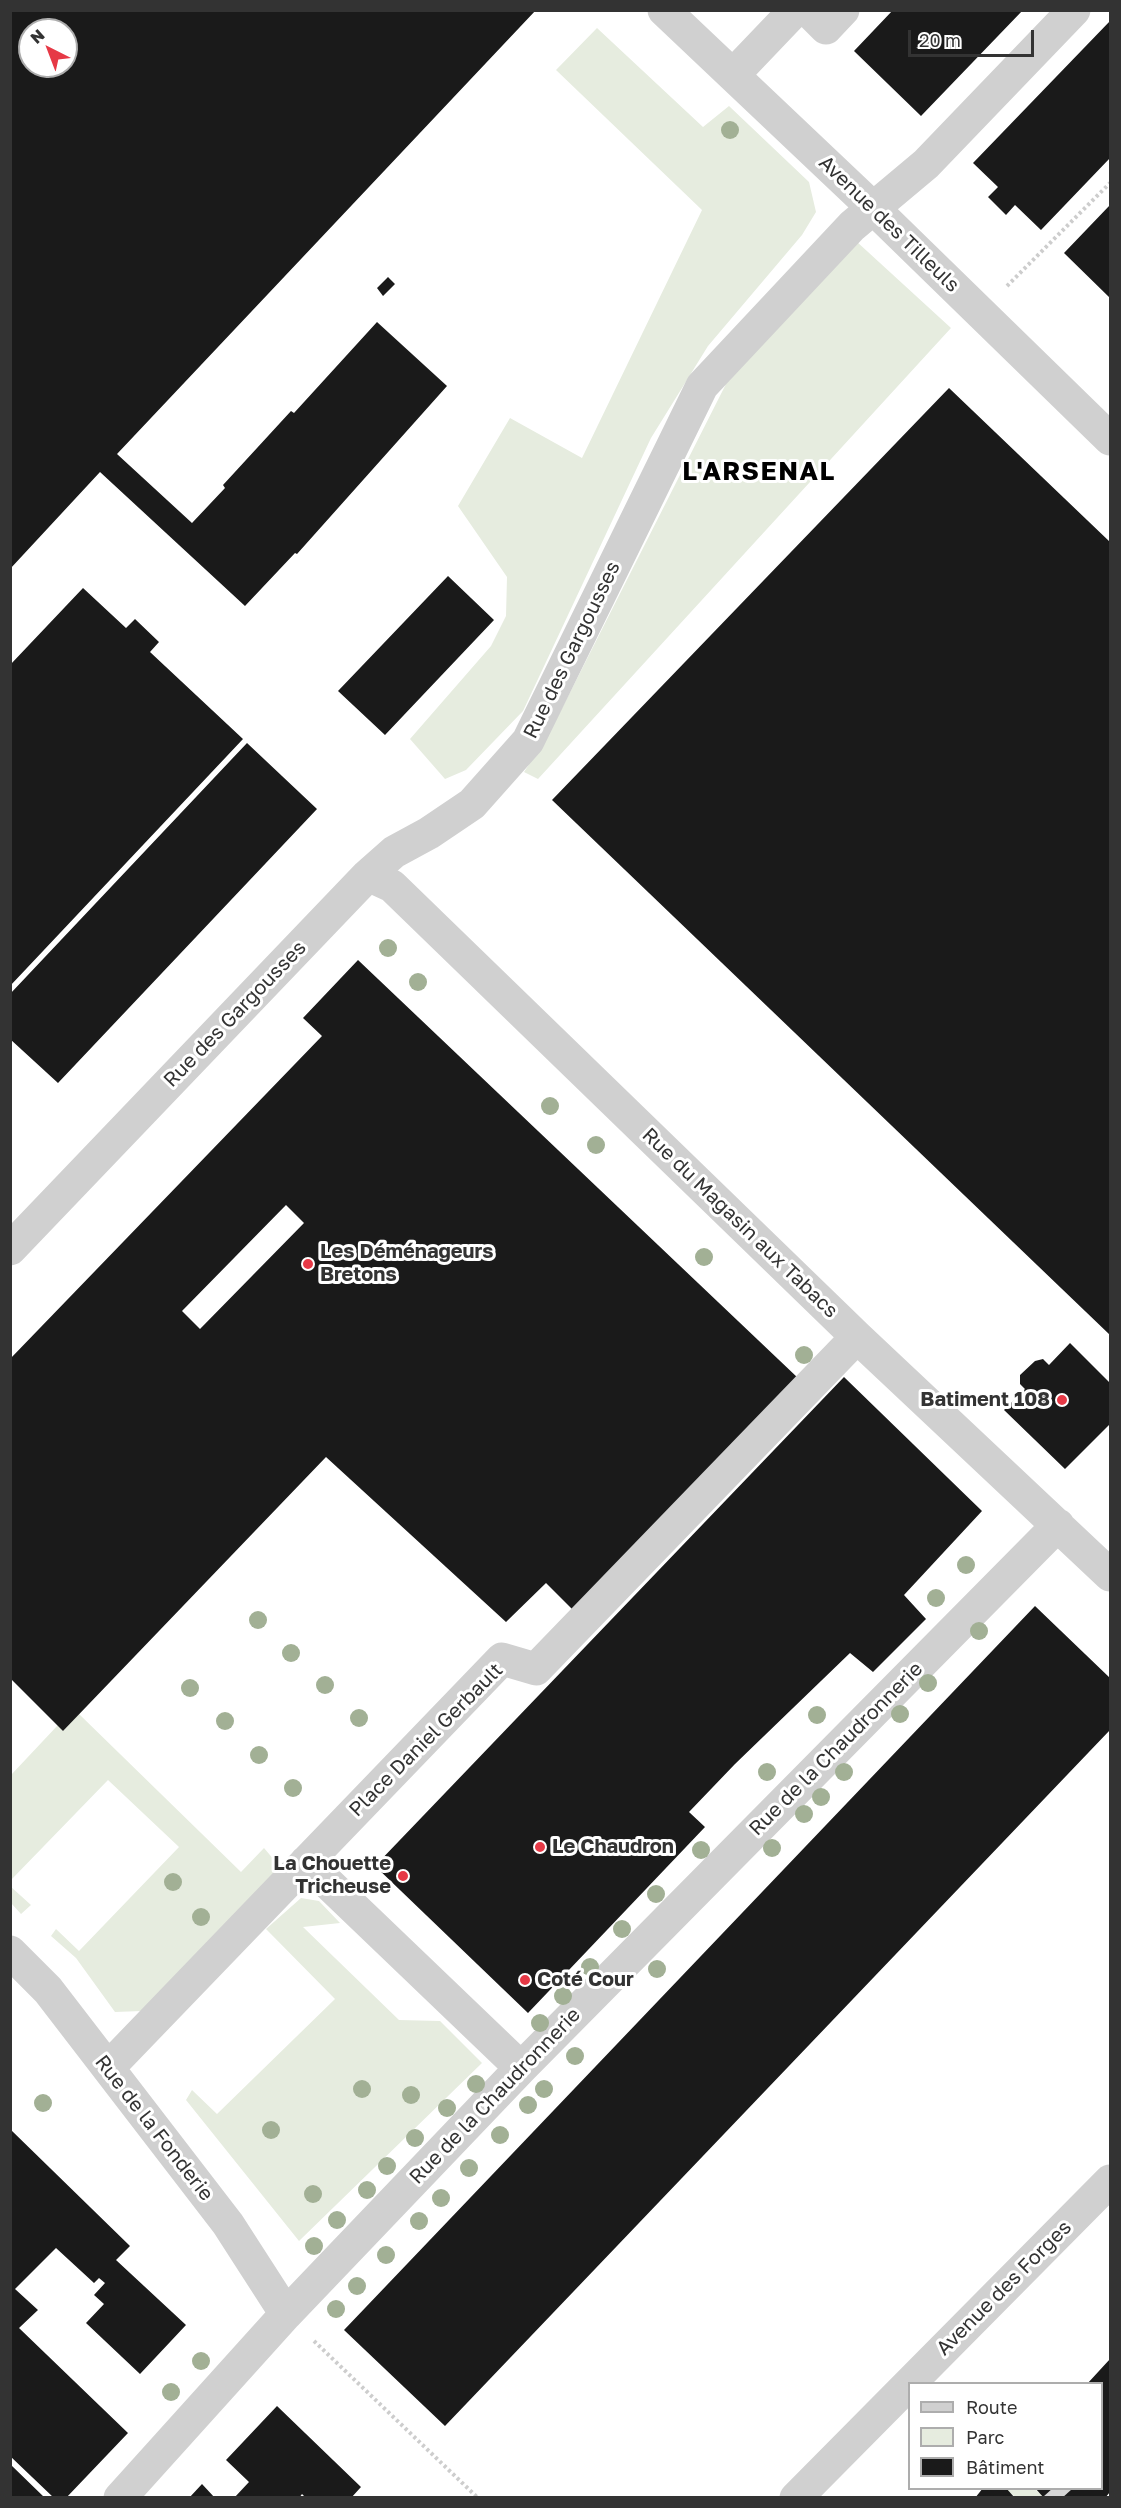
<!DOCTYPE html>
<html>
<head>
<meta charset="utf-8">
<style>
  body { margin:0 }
  #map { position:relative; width:1121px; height:2508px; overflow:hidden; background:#fff; font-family:"Golos Text",sans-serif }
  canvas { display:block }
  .frame { position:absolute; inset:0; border:12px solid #333; pointer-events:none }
  .legend { position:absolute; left:908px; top:2382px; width:195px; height:108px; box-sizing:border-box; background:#fff; border:2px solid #adadad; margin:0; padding:8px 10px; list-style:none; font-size:18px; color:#333 }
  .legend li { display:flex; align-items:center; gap:12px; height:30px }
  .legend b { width:30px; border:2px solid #adadad }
  .north { position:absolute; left:18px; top:18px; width:60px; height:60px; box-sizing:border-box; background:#fff; border:2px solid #adadad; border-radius:50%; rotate:318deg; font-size:16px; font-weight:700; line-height:24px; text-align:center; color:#333 }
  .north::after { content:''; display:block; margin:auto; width:21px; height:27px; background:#e63946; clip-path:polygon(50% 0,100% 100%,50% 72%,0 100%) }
  .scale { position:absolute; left:908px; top:30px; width:126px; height:27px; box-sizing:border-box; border:3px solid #333; border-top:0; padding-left:8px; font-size:18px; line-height:21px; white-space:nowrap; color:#333; -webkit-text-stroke:4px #fff; paint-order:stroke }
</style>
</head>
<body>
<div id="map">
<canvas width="1121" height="2508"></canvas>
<div class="frame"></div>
<ul class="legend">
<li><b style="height:8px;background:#d0d0d0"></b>Route</li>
<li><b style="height:16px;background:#e6ecdf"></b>Parc</li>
<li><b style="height:16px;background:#1a1a1a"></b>Bâtiment</li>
</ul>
<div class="north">N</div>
<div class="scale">20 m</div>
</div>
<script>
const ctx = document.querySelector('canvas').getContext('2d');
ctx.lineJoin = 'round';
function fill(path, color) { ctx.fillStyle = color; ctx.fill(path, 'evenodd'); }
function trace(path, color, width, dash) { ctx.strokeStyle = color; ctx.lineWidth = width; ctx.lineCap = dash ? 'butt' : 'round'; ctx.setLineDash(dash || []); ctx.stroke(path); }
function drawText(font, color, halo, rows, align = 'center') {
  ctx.font = font + ' "Golos Text",sans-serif'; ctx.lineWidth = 6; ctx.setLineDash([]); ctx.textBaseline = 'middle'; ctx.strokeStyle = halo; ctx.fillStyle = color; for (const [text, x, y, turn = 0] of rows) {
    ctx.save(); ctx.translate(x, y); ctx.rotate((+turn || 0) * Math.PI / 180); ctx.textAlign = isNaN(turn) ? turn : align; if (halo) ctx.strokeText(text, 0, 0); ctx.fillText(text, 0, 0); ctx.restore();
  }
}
fill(new Path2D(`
  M597 28 703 127 729 106 809 182 816 212 802 235 708 346 651 438 523 711 466 770 445 779 410 739 491 646 506 616 507 577 458 506 510 418 582 458 702 210 556 70Z
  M856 241 951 328 538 779 524 772 549 734 726 384Z
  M79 1714 241 1872 264 1848 275 1861 276 1869 266 1885 142 2011 115 2012 76 1958 51 1936 56 1929 79 1951 179 1847 108 1780 11 1880V1775L58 1725 63 1731Z
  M10 1886 31 1905 21 1914 11 1903Z
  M301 1898 319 1901 340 1923 303 1927 399 2020 440 2021 482 2063 299 2241 186 2100 192 2090 217 2114 335 1999 266 1929Z
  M1006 2489H1035L1044 2497H1015Z`), '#e6ecdf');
fill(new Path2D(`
  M10 10H536L117 454 192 523 225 488 223 485 291 411 294 413 377 322 447 386 297 554 295 553 245 606 100 472 10 569ZM30 30H66V66H30Z
  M893 10H1023L921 116 854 51Z
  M1110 21V158L1041 230 1015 205 1006 215 988 197 998 187 973 163Z
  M1110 205V298L1064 253Z
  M388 277 395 284 383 296 377 288Z
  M949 388 1110 542V1335L552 800Z
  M448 576 494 620 385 735 338 691Z
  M83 588 126 628 135 619 159 642 150 652 243 739 10 986V665Z
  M247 743 317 809 58 1083 10 1039V994Z
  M358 960 798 1378 573 1610 546 1583 506 1622 326 1457 63 1731 10 1678V1359L322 1036 303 1018ZM286 1205 304 1223 200 1329 182 1311Z
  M1070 1343 1110 1383V1424L1065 1469 1004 1410 1025 1389 1020 1384V1375L1035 1361 1043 1359 1049 1365Z
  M844 1377 982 1511 904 1595 926 1619 873 1672 850 1653 735 1764 689 1812 705 1827 528 2013 375 1866Z
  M1035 1606 1110 1678V1730L445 2426 344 2330Z
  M10 2129 130 2246 116 2260 186 2325 140 2374 86 2323 104 2304 94 2295 105 2283 99 2278 94 2283 56 2248 15 2289 38 2310 19 2328 128 2433 66 2498H54L10 2456Z
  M1110 2359V2492L1105 2498H1044L1035 2488H1102V2384H1087Z
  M277 2406 361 2487 351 2498H306L302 2494 299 2498H234L249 2482 226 2460Z
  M10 2464 45 2498H10Z
  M202 2484 215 2498H189Z
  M983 2488H1006L1015 2498H975Z`), '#1a1a1a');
trace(new Path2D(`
  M1053 2488 1062 2498`), '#d6d6d6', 33, [33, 16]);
trace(new Path2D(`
  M1007 286 1110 183
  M314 2341 478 2498`), '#cdcdcd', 4, [3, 3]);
trace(new Path2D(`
  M664 10 872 207 1110 439
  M808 10 826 28 843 10
  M733 75 795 10
  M368 875 392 886 857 1337 1110 1575
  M10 1249 368 875 394 852 429 833 472 804 528 741 702 386 852 226 926 164 1074 10
  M306 1862 521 2068
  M10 1952 48 1990 228 2224 286 2314
  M108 2068 502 1659 536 1669 857 1337
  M120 2498 286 2314 521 2068 1058 1525
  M796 2498 1110 2181`), '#d0d0d0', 33);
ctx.fillStyle = '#a2b095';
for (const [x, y] of [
  [730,130],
  [388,948],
  [418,982],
  [550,1106],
  [596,1145],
  [704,1257],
  [804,1355],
  [966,1565],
  [936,1598],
  [258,1620],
  [979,1631],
  [291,1653],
  [928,1683],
  [325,1685],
  [190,1688],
  [900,1714],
  [817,1715],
  [359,1718],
  [225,1721],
  [259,1755],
  [767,1772],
  [844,1772],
  [293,1788],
  [821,1797],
  [804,1814],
  [772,1848],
  [701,1850],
  [173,1882],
  [656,1894],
  [201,1917],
  [622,1929],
  [590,1967],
  [657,1969],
  [563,1996],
  [540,2023],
  [575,2056],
  [476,2084],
  [362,2089],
  [544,2089],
  [411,2095],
  [43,2103],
  [528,2105],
  [447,2108],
  [271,2130],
  [500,2135],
  [415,2138],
  [387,2166],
  [469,2168],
  [367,2190],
  [313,2194],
  [441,2198],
  [337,2220],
  [419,2221],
  [314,2246],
  [386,2255],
  [357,2286],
  [336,2309],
  [201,2361],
  [171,2392]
]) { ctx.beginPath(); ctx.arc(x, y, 9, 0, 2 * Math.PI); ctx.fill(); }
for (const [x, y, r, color] of [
  [308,1264,6,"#e63946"],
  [1062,1400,6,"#e63946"],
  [540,1847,6,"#e63946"],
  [403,1876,6,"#e63946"],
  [525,1980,6,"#e63946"]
]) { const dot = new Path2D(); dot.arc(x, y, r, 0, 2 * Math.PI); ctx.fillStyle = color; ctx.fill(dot); trace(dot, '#fff', 2); }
drawText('20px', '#333', '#fff', [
  ["Avenue des Tilleuls",889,224,44],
  ["Rue des Gargousses",572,650,-64],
  ["Rue des Gargousses",235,1014,-46],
  ["Rue du Magasin aux Tabacs",740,1223,44],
  ["Place Daniel Gerbault",426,1740,-45],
  ["Rue de la Chaudronnerie",836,1749,-45],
  ["Rue de la Chaudronnerie",495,2096,-46],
  ["Rue de la Fonderie",154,2128,52],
  ["Avenue des Forges",1004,2288,-45]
]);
drawText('bold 20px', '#333', '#fff', [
  ["Les Déménageurs",320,1252],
  ["Bretons",320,1275],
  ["Batiment 108",1050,1400,"right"],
  ["Le Chaudron",552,1847],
  ["La Chouette",391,1864,"right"],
  ["Tricheuse",391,1887,"right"],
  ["Coté Cour",537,1980]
], 'left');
ctx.letterSpacing = '1.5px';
drawText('bold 26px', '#000', '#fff', [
  ["L'ARSENAL",759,472]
]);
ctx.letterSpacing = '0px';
</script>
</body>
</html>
